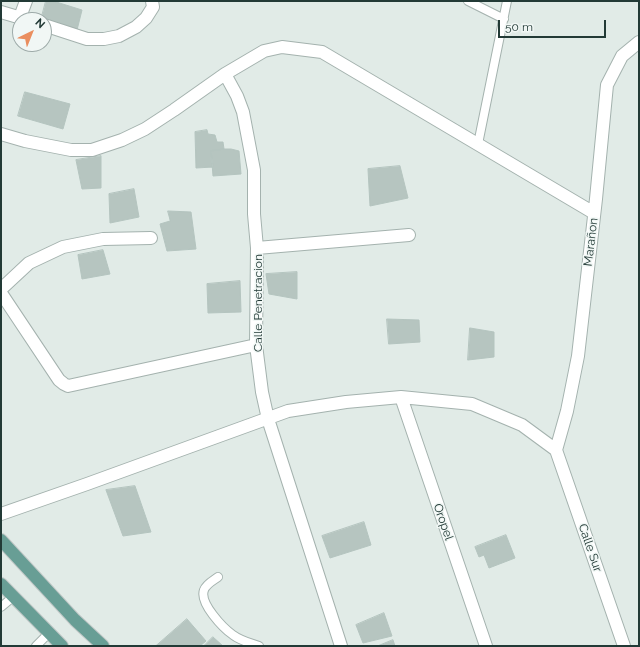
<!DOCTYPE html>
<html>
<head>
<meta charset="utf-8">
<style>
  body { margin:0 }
  #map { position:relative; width:640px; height:647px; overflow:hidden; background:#e1ebe7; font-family:Raleway,sans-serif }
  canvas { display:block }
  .frame { position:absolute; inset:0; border:2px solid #223a36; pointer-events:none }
  .north { position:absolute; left:12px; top:12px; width:40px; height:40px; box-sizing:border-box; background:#f1f7f5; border:1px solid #9eaba9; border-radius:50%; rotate:43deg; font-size:11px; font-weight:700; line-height:16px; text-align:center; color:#223a36 }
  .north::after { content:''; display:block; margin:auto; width:14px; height:18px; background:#ea8e5f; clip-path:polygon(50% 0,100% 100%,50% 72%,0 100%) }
  .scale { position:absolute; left:498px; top:20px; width:108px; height:18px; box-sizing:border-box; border:2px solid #223a36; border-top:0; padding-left:5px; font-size:12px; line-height:14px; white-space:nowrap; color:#223a36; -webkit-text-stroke:3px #f1f7f5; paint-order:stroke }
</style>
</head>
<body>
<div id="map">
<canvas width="640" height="647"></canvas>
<div class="frame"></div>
<div class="north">N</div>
<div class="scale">50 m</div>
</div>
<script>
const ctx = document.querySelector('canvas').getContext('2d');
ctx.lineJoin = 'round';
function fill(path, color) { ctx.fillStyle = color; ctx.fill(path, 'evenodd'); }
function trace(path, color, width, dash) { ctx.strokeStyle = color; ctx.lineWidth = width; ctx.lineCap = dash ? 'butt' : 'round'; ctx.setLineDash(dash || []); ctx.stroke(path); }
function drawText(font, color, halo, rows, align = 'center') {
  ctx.font = font + ' Raleway,sans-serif'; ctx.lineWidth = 3; ctx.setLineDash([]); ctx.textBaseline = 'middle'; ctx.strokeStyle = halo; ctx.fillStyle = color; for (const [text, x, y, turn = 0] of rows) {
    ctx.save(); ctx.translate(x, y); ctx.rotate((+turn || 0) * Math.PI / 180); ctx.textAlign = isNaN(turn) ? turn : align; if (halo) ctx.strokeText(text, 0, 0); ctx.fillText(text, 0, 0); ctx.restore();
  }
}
const building = new Path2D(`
  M46 1H53L82 10 77 30 41 20Z
  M25 92 70 104 63 129 18 116Z
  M207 130 208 134 215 135 217 142H223L224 149 211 151 213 167 196 168 195 132Z
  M224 149H231L239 151 241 174 213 176 211 151Z
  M101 156V188L82 189 76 160Z
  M400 166 408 198 370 206 368 169Z
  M134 189 139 217 110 223 109 194Z
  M168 211 191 212 196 249 167 251 160 224 170 221Z
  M103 250 110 274 82 279 78 255Z
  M297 272V299L269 294 266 274Z
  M240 281 241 312 208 313 207 284Z
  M387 319 419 320 420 342 389 344Z
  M470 328 494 332V357L468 360Z
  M135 486 151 532 123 536 106 490Z
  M364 522 371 545 330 558 322 536Z
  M506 535 515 558 489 568 484 555 479 557 475 547Z
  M384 613 392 636 363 643 356 625Z
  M187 619 206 641 200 646H156Z
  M213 637 223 646H204Z
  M393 640 395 646H378Z`);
fill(building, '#b6c5c0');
trace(building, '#b4c4bf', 1);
const service = new Path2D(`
  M468 1 504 19
  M478 144 507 1
  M218 577C214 580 206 584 204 590 199 603 223 628 233 635 241 641 250 643 259 646
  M1 607 13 597
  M36 646 49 633`);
const minor = new Path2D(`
  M1 12 28 20
  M20 17 26 1
  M44 25 87 39H104L119 36 136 27 146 18 153 7 152 1
  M225 74 237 96 243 112 254 170V214L257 248 256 345 262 392 268 419 341 646
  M1 134 25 141 71 150H92L122 140 145 129 174 110 225 74 264 51 282 47 322 52 594 213
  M257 248 409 235
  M1 289 29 263 63 247 103 239 151 238
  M1 293 59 380 64 384 68 386 256 345
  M401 397 486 646
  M556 450 567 411 578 356 596 199 607 85 622 56 639 42
  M556 450 624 646
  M1 514 87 484 288 411 346 402 401 397 472 404 522 425 556 450`);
const primary = new Path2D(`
  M1 540 75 620 103 646
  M1 584 62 646`);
trace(service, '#a4b2ae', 10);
trace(minor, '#a4b2ae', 14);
trace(primary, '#c1c8c7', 14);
trace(service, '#fff', 8);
trace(minor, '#fff', 12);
trace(primary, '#689e95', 12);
drawText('12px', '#223a36', '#f1f7f5', [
  ["Marañon",591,242,-83],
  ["Calle Penetracion",258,303,-90],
  ["Oropel",443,522,71],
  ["Calle Sur",590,548,71]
]);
</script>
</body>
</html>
